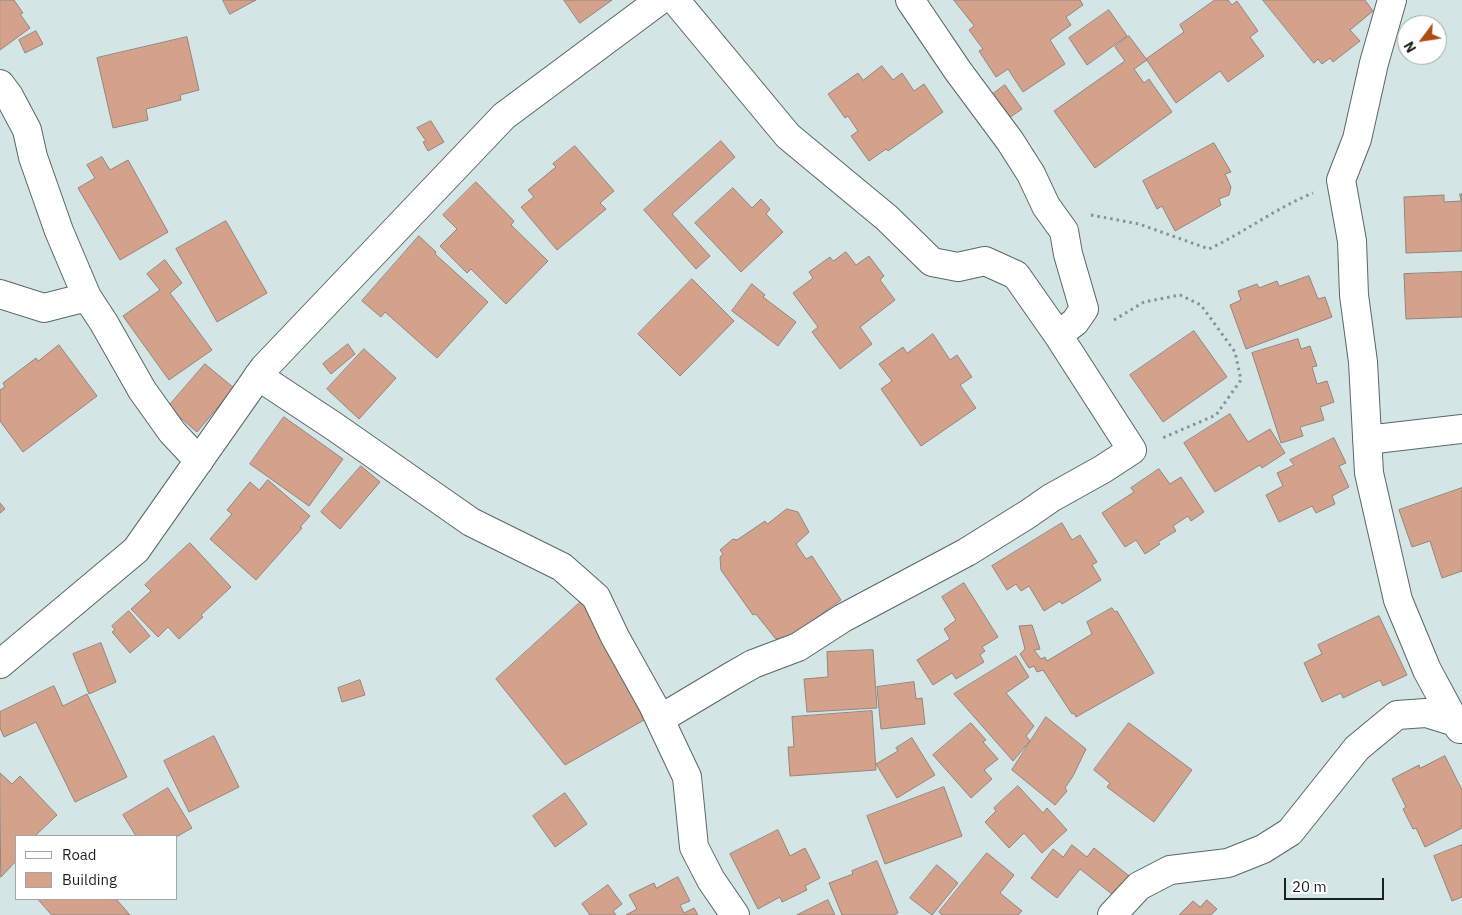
<!DOCTYPE html>
<html>
<head>
<meta charset="utf-8">
<style>
  body { margin:0 }
  #map { position:relative; width:1462px; height:915px; overflow:hidden; background:#d4e5e6; font-family:"IBM Plex Sans",sans-serif }
  canvas { display:block }
  .legend { position:absolute; left:15px; top:835px; width:162px; height:65px; box-sizing:border-box; background:#fff; border:1px solid #a4a6a6; margin:0; padding:6px 9px; list-style:none; font-size:15px; color:#1b2121 }
  .legend li { display:flex; align-items:center; gap:10px; height:25px }
  .legend b { width:25px; border:1px solid #a4a6a6 }
  .north { position:absolute; left:1397px; top:15px; width:50px; height:50px; box-sizing:border-box; background:#fff; border:1px solid #a4a6a6; border-radius:50%; rotate:239deg; font-size:14px; font-weight:700; line-height:20px; text-align:center; color:#1b2121 }
  .north::after { content:''; display:block; margin:auto; width:18px; height:22px; background:#af4c12; clip-path:polygon(50% 0,100% 100%,50% 72%,0 100%) }
  .scale { position:absolute; left:1284px; top:878px; width:100px; height:22px; box-sizing:border-box; border:2px solid #1b2121; border-top:0; padding-left:6px; font-size:15px; line-height:18px; white-space:nowrap; color:#1b2121; -webkit-text-stroke:4px #fff; paint-order:stroke }
</style>
</head>
<body>
<div id="map">
<canvas width="1462" height="915"></canvas>
<ul class="legend">
<li><b style="height:6px;background:#fff"></b>Road</li>
<li><b style="height:14px;background:#d4a18a"></b>Building</li>
</ul>
<div class="north">N</div>
<div class="scale">20 m</div>
</div>
<script>
const ctx = document.querySelector('canvas').getContext('2d');
ctx.lineJoin = 'round';
function fill(path, color) { ctx.fillStyle = color; ctx.fill(path, 'evenodd'); }
function trace(path, color, width, dash) { ctx.strokeStyle = color; ctx.lineWidth = width; ctx.lineCap = dash ? 'butt' : 'round'; ctx.setLineDash(dash || []); ctx.stroke(path); }
const building = new Path2D(`
  M0 0H14L23 13 20 14 30 28 0 50Z
  M223 0H256L230 14Z
  M564 0H612L580 23Z
  M954 0H1080L1083 5 1066 17 1071 25 1050 40 1065 64 1023 92 1008 69 996 77 979 51 983 49 969 30 974 26Z
  M1215 0H1228L1232 5 1237 1 1258 31 1250 37 1264 56 1228 82 1220 71 1176 103 1146 59 1184 32 1180 25Z
  M1263 0H1365L1373 11 1350 30 1360 41 1333 62 1330 58 1322 64 1318 59 1314 63Z
  M1109 10 1127 36 1087 65 1069 38Z
  M36 31 43 44 25 53 19 40Z
  M1129 36 1147 60 1134 69 1144 83 1149 79 1172 112 1095 168 1054 111 1125 61 1115 47Z
  M187 37 199 90 180 95 181 100 146 109 148 120 113 128 97 58Z
  M882 66 893 80 902 73 914 91 924 84 943 112 888 151 886 149 869 161 851 136 858 131 848 116 845 118 828 94 858 73 863 80Z
  M1005 85 1022 109 1006 120 990 96Z
  M431 121 444 142 428 151 423 142 426 141 417 128Z
  M721 141 735 157 672 214 710 256 696 269 644 210Z
  M1214 143 1231 172 1225 174 1231 187 1229 195 1219 199 1221 205 1175 231 1162 206 1157 209 1143 181Z
  M575 146 614 191 600 203 606 209 557 250 521 207 534 197 528 190 556 167 553 164Z
  M102 157 110 170 128 160 168 232 120 260 78 188 95 178 87 165Z
  M476 182 514 221 511 225 548 261 506 304 471 269 467 273 440 246 457 229 443 215Z
  M733 188 752 208 761 199 770 209 766 214 783 232 741 272 695 223Z
  M1460 194H1462V251L1406 253 1404 197 1444 195V202L1461 201Z
  M226 221 267 293 217 322 176 249Z
  M419 236 436 252 435 254 488 302 437 358 385 312 381 317 362 301Z
  M846 252 856 265 869 256 884 276 880 280 895 300 860 327 872 344 840 369 812 332 818 327 793 293 813 278 809 272 830 257 833 261Z
  M165 260 182 283 170 293 212 350 169 380 123 316 160 290 147 274Z
  M1462 272V317L1406 319 1404 274Z
  M1309 276 1318 299 1325 297 1332 317 1246 349 1230 305 1241 300 1238 291 1257 284 1259 288 1277 281 1279 286Z
  M692 279 734 321 680 376 638 334Z
  M752 284 765 295 763 297 796 322 778 346 732 311Z
  M1194 331 1227 377 1163 422 1130 375Z
  M933 334 950 360 957 355 972 377 960 385 976 408 921 446 881 389 892 381 879 364 903 347 907 353Z
  M1298 339 1301 349 1310 346 1317 366 1312 367 1317 384 1327 381 1334 402 1320 407 1324 420 1300 427 1303 436 1281 443 1252 353Z
  M348 344 355 354 331 374 323 364Z
  M59 345 97 396 23 452 0 421V390L5 387 3 383 36 358 38 361Z
  M364 349 396 378 359 419 327 389Z
  M205 364 234 388 197 432 168 407Z
  M1230 414 1248 442 1270 429 1285 453 1262 468 1260 465 1215 492 1184 443Z
  M284 417 343 459 309 506 250 464Z
  M1334 438 1346 463 1339 466 1349 487 1332 496 1335 504 1316 513 1312 506 1279 522 1266 495 1283 486 1277 473 1294 465 1290 460Z
  M361 466 380 482 340 529 321 512Z
  M1159 469 1170 484 1181 477 1204 512 1191 521 1188 516 1173 526 1176 531 1158 542 1160 544 1145 554 1136 540 1125 547 1102 513 1134 492 1131 488Z
  M268 480 310 516 300 527 302 528 256 580 210 539 232 514 227 510 250 482 259 490Z
  M1462 488V571L1442 578 1430 541 1412 547 1399 510Z
  M0 503 5 509 0 513Z
  M787 509 798 512 809 532 796 544 806 559 812 556 841 600 784 641 775 638 756 614 753 615 721 570 720 557 723 554 720 550 733 539 737 540 765 521 767 524Z
  M1062 523 1072 540 1080 535 1097 562 1092 565 1101 580 1062 604 1060 601 1044 611 1029 586 1021 591 1016 584 1007 590 992 566Z
  M190 543 231 587 201 615 203 617 179 639 168 627 158 637 131 609 151 591 145 585Z
  M964 583 998 637 982 647 985 651 980 655 984 662 956 679 952 673 933 685 917 660 950 639 944 629 956 620 942 597Z
  M585 598 644 720 565 765 496 679Z
  M1112 608 1115 612 1117 611 1154 673 1076 717 1074 713 1072 714 1043 670 1037 672 1034 666 1029 668 1020 654 1025 649 1019 626 1032 625 1040 649 1034 650 1041 659 1045 657 1047 661 1092 634 1087 622Z
  M129 611 150 636 130 653 112 632 115 630 112 626Z
  M1379 616 1407 675 1383 686 1380 680 1343 698 1341 693 1322 702 1304 663 1322 654 1318 645Z
  M101 643 116 682 89 694 73 654Z
  M873 650 877 708 807 712 804 679 828 677 827 652Z
  M1016 656 1029 677 1006 693 1034 726 1026 736 1030 741 1013 761 954 694Z
  M360 680 365 695 342 702 338 688Z
  M914 682 916 699 922 698 925 724 881 729 877 687Z
  M54 686 63 706 87 694 127 777 75 802 36 722 4 737 0 728V712Z
  M872 711 876 770 790 776 788 747H794L792 717Z
  M1046 717 1086 749 1073 776 1065 788 1067 791 1055 805 1012 770Z
  M971 723 986 740 983 742 998 759 984 770 992 779 971 798 933 755Z
  M1129 723 1192 770 1154 822 1107 787 1110 783 1094 770Z
  M214 736 239 787 189 812 164 761Z
  M912 738 935 775 897 798 876 764 898 751 896 748Z
  M1445 756 1462 790V828L1425 847 1416 828 1413 829 1403 809 1406 807 1392 779 1419 765 1420 768Z
  M0 773 12 784 20 776 57 815 35 836H16V861L1 877Z
  M1018 786 1043 813 1047 808 1067 830 1042 853 1024 833 1009 848 985 822 996 811 994 808Z
  M944 787 962 836 885 864 867 816Z
  M168 788 192 828 176 837 136 836 123 815Z
  M565 793 587 824 555 847 533 816Z
  M778 830 790 856 805 848 820 878 805 886 807 890 782 902 780 897 758 909 730 854Z
  M1072 845 1087 857 1094 848 1133 879 1117 898 1080 869 1057 898 1031 878 1053 849 1063 857Z
  M1462 845V897L1452 901 1434 856Z
  M987 853 1014 875 1000 893 1022 911 1018 915H942L939 912Z
  M877 861 898 913 894 915H842L829 883 853 874 852 871Z
  M937 865 958 883 932 915 910 898Z
  M678 877 690 901 680 905 684 913 694 908 698 915H626L637 909 629 895 654 883 656 888Z
  M608 885 622 904 613 911 616 915H590L582 904Z
  M38 899H116L130 915H52Z
  M828 900 835 915H797Z
  M1207 900 1217 909 1211 915H1179L1193 901 1200 907Z`);
fill(building, '#d4a18a');
trace(building, '#92857f', 1);
const street = new Path2D(`
  M910 0 958 71 1010 141 1031 174 1046 206 1064 231 1068 254 1084 309 1075 322 1058 335
  M1392 0 1374 63 1357 139 1341 180 1352 241 1354 295 1363 362 1369 473 1398 600 1427 670 1455 722
  M0 84 9 96 27 130 33 157 59 231 87 297 104 323 142 390 172 432 199 461
  M0 294 44 308 87 297
  M258 376 335 427 471 522 562 567 596 597 615 637 653 705 687 777 694 847 711 880 735 915
  M1367 440 1462 429
  M660 719 732 676 753 664 798 647 843 618 967 552 1028 514 1051 498 1103 469 1132 450 1058 335 1016 275 985 261 958 267 932 262 887 218 788 136 675 0
  M1112 915 1139 886 1170 870 1228 863 1263 849 1290 832 1357 748 1397 715 1426 713 1455 722 1460 729`);
const secondary = new Path2D(`
  M0 664 136 550 264 368 504 116 660 0`);
trace(street, '#586768', 30);
trace(secondary, '#586768', 30);
trace(new Path2D(`
  M1091 215 1139 224 1209 249C1245 232 1276 208 1313 193
  M1114 320 1144 302 1180 295 1201 305 1235 352 1241 380 1216 415 1160 439`), '#869393', 3, [2.5, 4]);
trace(street, '#fff', 28);
trace(secondary, '#fff', 28);
</script>
</body>
</html>
